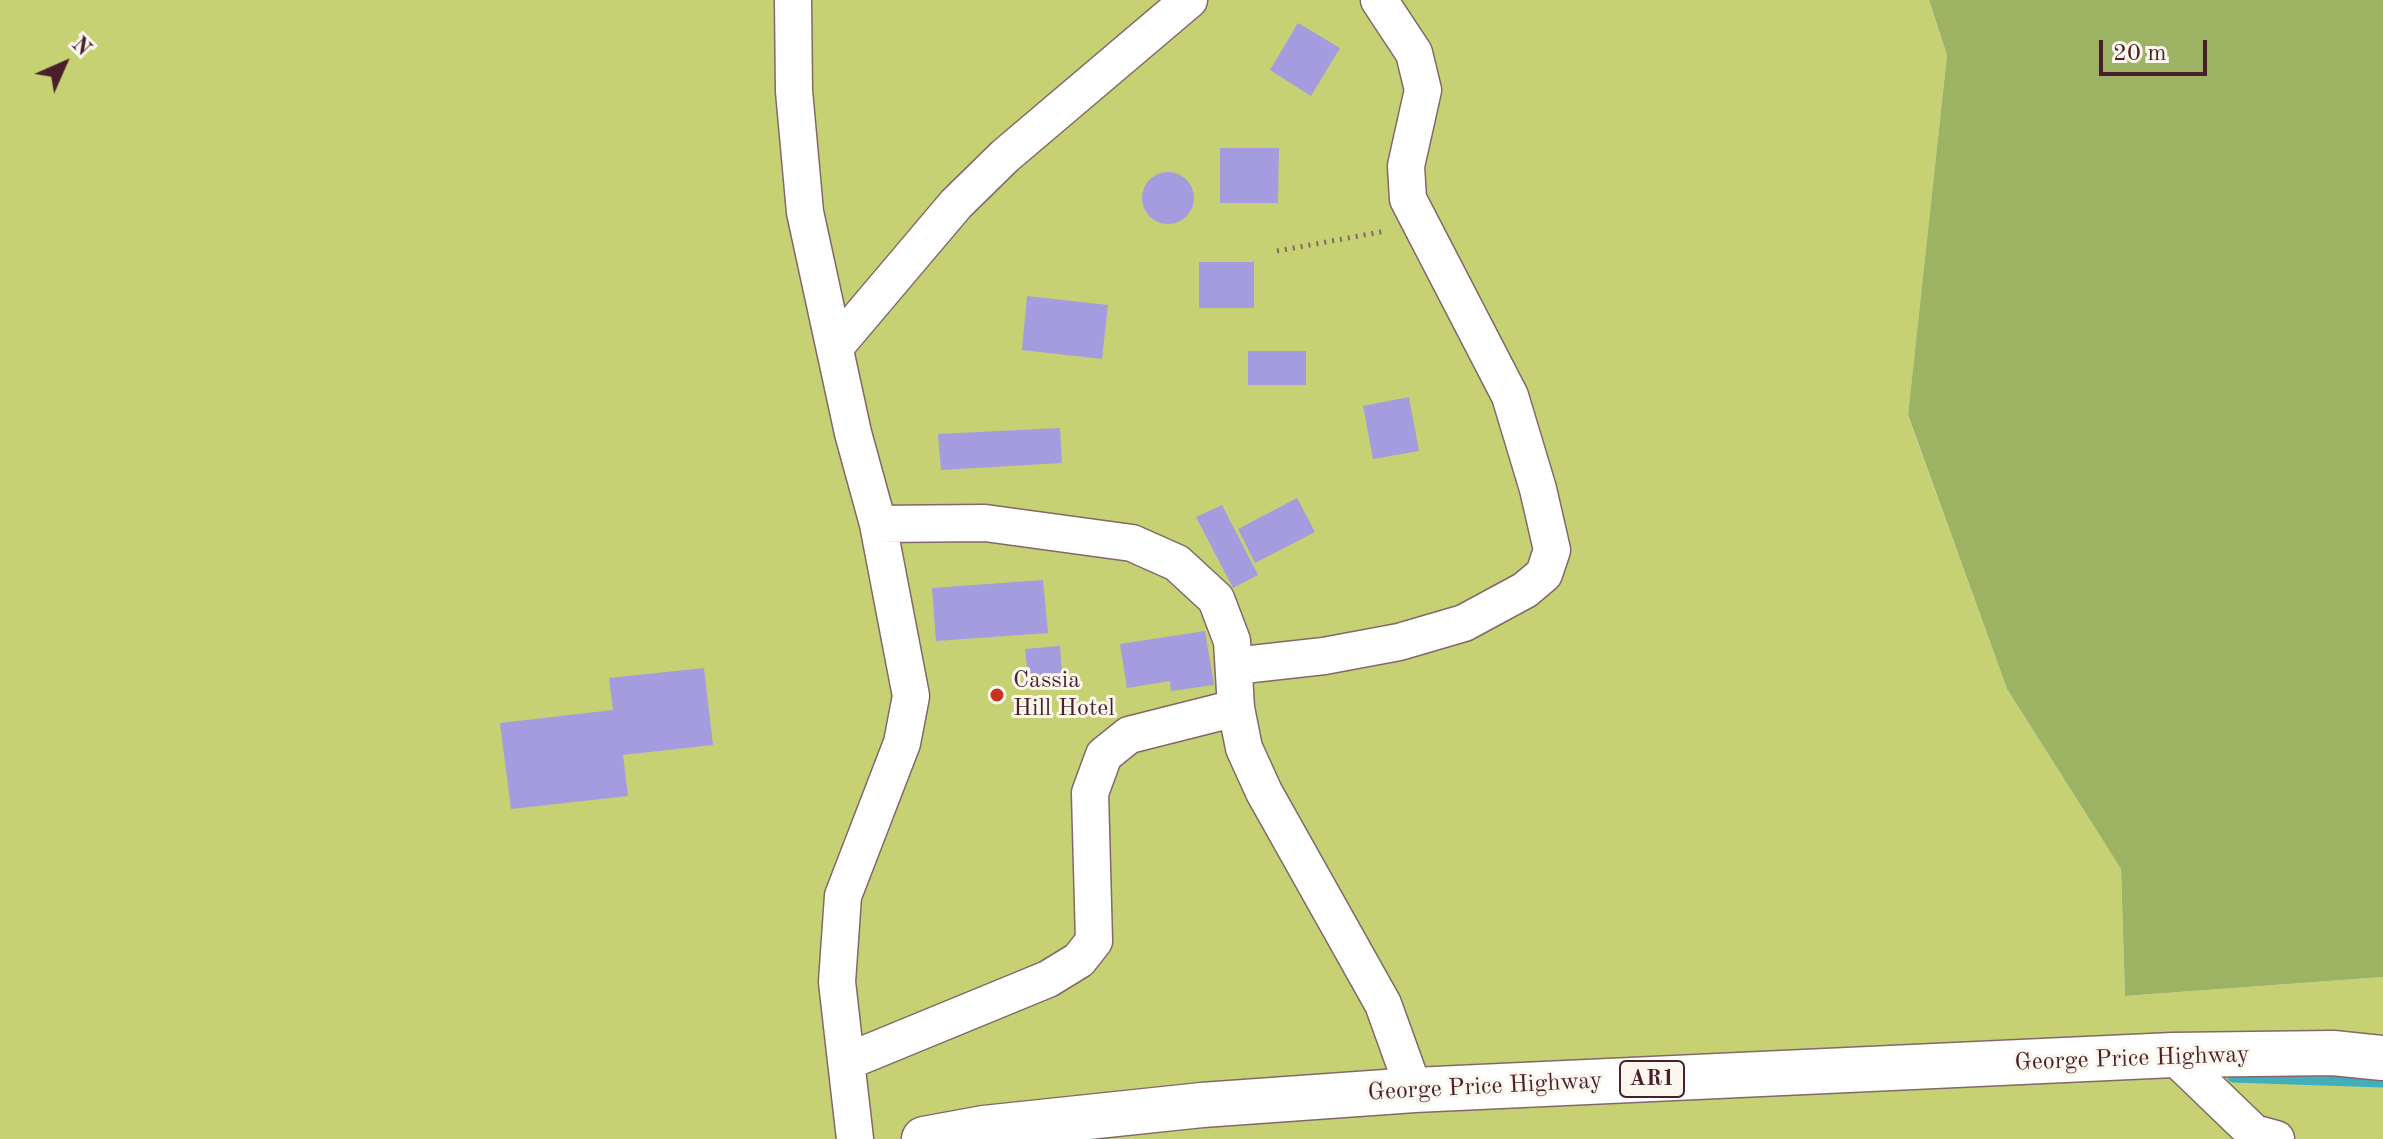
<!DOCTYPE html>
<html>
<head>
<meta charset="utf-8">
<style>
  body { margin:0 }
  #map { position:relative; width:2383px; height:1139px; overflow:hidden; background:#f3edd8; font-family:"Old Standard TT",serif }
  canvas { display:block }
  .north { position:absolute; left:24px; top:24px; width:80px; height:80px; -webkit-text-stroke:6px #fbf7ec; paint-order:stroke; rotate:45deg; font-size:22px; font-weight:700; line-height:32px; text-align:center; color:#4a1f2b }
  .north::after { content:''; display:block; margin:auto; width:28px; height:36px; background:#4a1f2b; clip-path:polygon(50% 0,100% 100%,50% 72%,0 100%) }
  .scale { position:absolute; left:2099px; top:40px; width:108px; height:36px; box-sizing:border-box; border:4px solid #4a1f2b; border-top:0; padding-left:10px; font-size:24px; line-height:28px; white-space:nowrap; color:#4a1f2b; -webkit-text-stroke:6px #fbf7ec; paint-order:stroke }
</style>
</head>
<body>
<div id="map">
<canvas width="2383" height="1139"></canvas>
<div class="north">N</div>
<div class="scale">20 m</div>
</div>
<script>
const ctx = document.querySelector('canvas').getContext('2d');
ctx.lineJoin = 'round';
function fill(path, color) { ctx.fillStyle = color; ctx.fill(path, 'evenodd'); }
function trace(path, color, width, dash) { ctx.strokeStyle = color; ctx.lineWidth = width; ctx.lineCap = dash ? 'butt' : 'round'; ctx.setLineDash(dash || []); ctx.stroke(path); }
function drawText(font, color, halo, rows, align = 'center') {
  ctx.font = font + ' "Old Standard TT",serif'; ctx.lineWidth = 6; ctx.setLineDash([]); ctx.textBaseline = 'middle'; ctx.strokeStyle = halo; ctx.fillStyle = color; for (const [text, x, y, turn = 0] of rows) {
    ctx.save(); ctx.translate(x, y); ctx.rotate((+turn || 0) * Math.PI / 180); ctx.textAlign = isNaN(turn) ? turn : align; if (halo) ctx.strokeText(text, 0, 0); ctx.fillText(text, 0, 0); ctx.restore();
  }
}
fill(new Path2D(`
  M0 0H1929L1947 55 1908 416 2007 689 2121 869 2125 996 2383 977V1139H0Z`), '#c5d172');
fill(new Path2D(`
  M1929 0H2383V977L2125 996 2121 869 2007 689 1908 415 1947 55Z`), '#9cb364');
trace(new Path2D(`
  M2233 1077 2383 1082`), '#40aebd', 11);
fill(new Path2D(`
  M1298 23 1340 48 1311 96 1270 70Z
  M1220 148H1279L1278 203H1220Z
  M1142 198a26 26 0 1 1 52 0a26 26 0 1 1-52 0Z
  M1199 262H1254V308H1199Z
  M1027 296 1108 305 1102 359 1022 350Z
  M1248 351H1306V385H1248Z
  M1409 397 1419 451 1373 459 1363 406Z
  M1060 428 1062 463 941 470 938 434Z
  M1297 498 1315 532 1255 563 1238 529Z
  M1222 505 1258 575 1233 588 1196 517Z
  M1043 580 1048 633 936 641 932 588Z
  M1205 631 1214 685 1171 691 1170 681 1127 688 1120 644Z
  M1060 646 1062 674 1028 677 1025 649Z
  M704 668 713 745 623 755 628 796 511 809 500 723 613 710 609 678Z`), '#a59bdf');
const minor = new Path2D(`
  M793 0 794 91 805 212 853 433 878 524 911 696 902 743 843 896 837 982 855 1139
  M835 347 956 204 1005 156 1189 0
  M878 524 985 523 1132 543 1177 563 1216 599 1232 641 1236 708 1244 748 1264 792 1383 1004 1414 1090
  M1234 666 1324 656 1399 642 1464 623 1525 590 1544 574 1552 550 1538 489 1510 396 1408 199 1406 166 1423 90 1414 53 1379 0
  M2173 1055 2254 1133 2276 1139
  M846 1062 1048 979 1079 960 1094 941 1090 793 1104 755 1129 735 1236 708`);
const highway = new Path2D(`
  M924 1139 984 1128 1202 1105 1414 1090 2173 1055 2333 1053 2383 1058`);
trace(minor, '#856768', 39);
trace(highway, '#856768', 47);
trace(new Path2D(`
  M1277 251 1386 231`), '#856768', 5, [2, 6]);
trace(minor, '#fff', 36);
trace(highway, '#fff', 44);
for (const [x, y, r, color] of [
  [997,695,8,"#c8321e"]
]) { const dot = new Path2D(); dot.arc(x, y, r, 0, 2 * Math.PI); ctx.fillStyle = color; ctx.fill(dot); trace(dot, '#fbf7ec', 3); }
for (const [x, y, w] of [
  [1652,1079,64]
]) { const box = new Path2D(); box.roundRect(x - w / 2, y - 18, w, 36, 6); ctx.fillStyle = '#fbf7ec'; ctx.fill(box); trace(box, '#4a1f2b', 2); }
drawText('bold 22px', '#4a1f2b', null, [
  ["AR1",1652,1079]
]);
drawText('24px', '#4a1f2b', '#fbf7ec', [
  ["Cassia",1013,681],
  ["Hill Hotel",1013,709]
], 'left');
drawText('24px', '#4a1f2b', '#fbf7ec', [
  ["George Price Highway",2132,1059,-2],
  ["George Price Highway",1485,1087,-3]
]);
</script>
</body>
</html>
